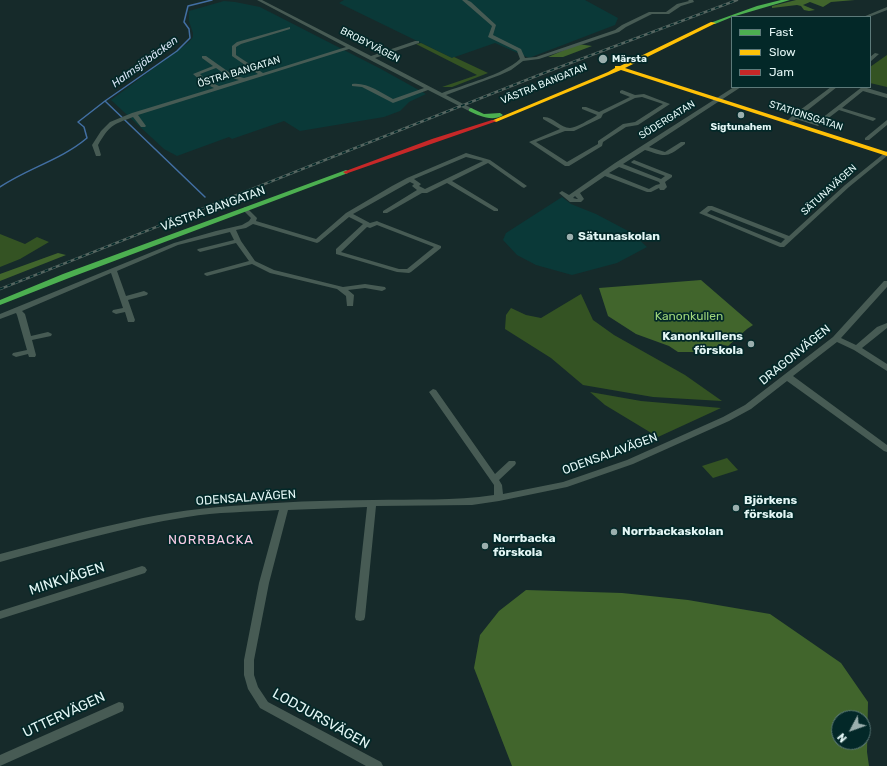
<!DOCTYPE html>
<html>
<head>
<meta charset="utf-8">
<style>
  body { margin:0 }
  #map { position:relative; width:887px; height:766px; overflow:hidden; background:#162a2a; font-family:Rubik,sans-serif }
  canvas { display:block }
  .legend { position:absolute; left:731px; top:16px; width:140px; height:72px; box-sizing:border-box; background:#032828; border:1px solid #5d7a7a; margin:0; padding:5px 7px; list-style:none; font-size:12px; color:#e3f6f5 }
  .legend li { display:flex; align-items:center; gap:8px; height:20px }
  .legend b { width:20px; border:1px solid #5d7a7a }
  .north { position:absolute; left:831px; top:710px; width:40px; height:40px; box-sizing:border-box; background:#032828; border:1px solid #5d7a7a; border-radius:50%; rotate:229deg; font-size:11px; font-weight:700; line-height:16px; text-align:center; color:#e3f6f5 }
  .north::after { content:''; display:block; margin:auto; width:14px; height:18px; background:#9bafae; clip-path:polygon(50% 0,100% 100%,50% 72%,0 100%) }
</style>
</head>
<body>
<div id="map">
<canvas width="887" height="766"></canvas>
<ul class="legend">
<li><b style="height:5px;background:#4caf50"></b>Fast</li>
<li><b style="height:5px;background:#ffc107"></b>Slow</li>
<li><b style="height:5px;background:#c62828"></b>Jam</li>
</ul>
<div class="north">N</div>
</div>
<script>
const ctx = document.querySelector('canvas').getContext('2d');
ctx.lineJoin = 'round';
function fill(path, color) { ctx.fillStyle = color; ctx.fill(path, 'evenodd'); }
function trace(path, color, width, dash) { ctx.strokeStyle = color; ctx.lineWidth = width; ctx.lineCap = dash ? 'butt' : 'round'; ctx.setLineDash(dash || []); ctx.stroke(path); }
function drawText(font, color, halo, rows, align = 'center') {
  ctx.font = font + ' Rubik,sans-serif'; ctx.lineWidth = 3.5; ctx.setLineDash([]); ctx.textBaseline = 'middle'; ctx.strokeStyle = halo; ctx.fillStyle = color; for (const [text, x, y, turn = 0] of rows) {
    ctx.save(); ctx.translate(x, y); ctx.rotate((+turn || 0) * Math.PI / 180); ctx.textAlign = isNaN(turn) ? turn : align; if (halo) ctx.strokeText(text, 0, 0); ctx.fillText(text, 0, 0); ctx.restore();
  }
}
fill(new Path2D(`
  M344 0H585L618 18 615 25 529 58 495 43 452 58 339 3Z
  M224 1 235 2 260 7 381 69 426 94 409 102 400 111 384 117 300 131 284 121 232 139 229 137 177 156 164 149 111 100 189 42 193 37V33L189 21V11Z
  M562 197 571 204 596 214 632 233 647 247 617 263 572 275 536 265 517 255 503 240 506 233Z`), '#0a3938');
fill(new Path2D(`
  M421 43 452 58 454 57 488 73 452 87H442L477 75 416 44Z
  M887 55V87L870 83V67Z
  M0 234 25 244 37 237 49 242 20 259 0 267Z
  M581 294 593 320 614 335 685 375 722 401 653 397 583 385 551 358 505 329 506 315 511 308 526 315 541 318Z
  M590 392 641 401 721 408 658 437 605 405Z
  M727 458 738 470 713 478 702 466Z`), '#345323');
fill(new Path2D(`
  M796 0H855L831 2 823 7 810 2 803 5 815 10 809 11 804 10 801 6 797 5 772 8V6Z
  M578 44 592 46 563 57H548Z
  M58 253 66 255 0 281V274Z
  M701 280 753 325 747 329 728 346 719 344 717 346V352H678L669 346 636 334 608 316 599 288Z
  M526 590 622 593 688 600 770 614 841 663 868 702 867 752 869 766H512L474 668 480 635 499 611ZM839 718H863V742H839Z`), '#41652c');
trace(new Path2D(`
  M0 187C28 168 61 160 87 138L84 127 78 122 105 101
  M205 197 105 101 177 51 190 38 189 29 184 22 188 6 212 0`), '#426fa3', 1.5);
fill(new Path2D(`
  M257 0H262L371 56 415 41H419V43L375 58 442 93C465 84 503 75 520 59L517 51 488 37 492 26 462 0H467L471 2 496 25 493 35 521 49 525 58 536 57 615 30 622 25 649 12H666L677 4 689 1 688 0H693L694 2 681 6 669 14H652L626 27 619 32 539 59 523 61 511 70 500 75 446 95 473 109V111H469L428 90 393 103 362 87 352 86V84C367 82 380 92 393 99L424 88 349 49 138 115 146 126 145 127H141L133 117C112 125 110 125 98 145L101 155 100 156H96L92 145 101 131 110 122 132 113 214 88 202 82 193 74 213 66 202 58V56H206L233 75 244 78 258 74 232 56V46L237 42 290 27V29L241 44 236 47V55L263 73 346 47ZM216 68 229 77 239 80 219 86 206 80 200 74Z
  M887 7V10L869 17H863Z
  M875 53 879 54 870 62V57Z
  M734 87H741L649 147 665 152 681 142H685V144C666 158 667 157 645 150L623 164 661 179 665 176 632 163 631 162 634 160 672 175V177L665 182 667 187 664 190H660L659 188 651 192H647L605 176 580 193 584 199 581 202H570L559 193 562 191 569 195 615 163ZM619 167 659 182 660 184 656 185 649 189 609 173ZM575 196 578 199H577L573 198Z
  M831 87H837L799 117 817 122 862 87H868L867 88 887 94V98L863 91 842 108 875 118 876 119 873 121 839 110 818 126 796 119 793 121H789L788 120 792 116Z
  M622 90 635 95 644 94 670 104 638 125 626 127 603 142 602 146 569 166H565L529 142 560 129 543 119V117C553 116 560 128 570 128 576 128 590 119 596 116L597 115 582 109V107H586L599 112 630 97 620 93V91ZM642 97 663 104 635 122 623 124 598 141V144L567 162 536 142 565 131H574L601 118 603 114 635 98Z
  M887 120V125L869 140H865V138Z
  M887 151V156L849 187 784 247H780L699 213 708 206H712L789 236 845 185ZM711 210 785 239 781 243 707 213Z
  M466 153 490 160 527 186 524 188 522 187 488 163 452 181 498 209V211H494L447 183 427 193H422L387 213H383V211L417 190 412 186 414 184 410 182 353 214 370 223 377 221 379 222 441 246V248L411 272 409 273 397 272 336 254V249L363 224 349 217 319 242 317 243 253 224 246 228 236 230 241 241 255 261 274 270 343 287 365 284 385 287 386 289 382 291 365 288 348 290 354 295 353 306H347L346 296 337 289 270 273 252 264 207 276 205 275 204 274 205 273 249 261 236 243 200 252 197 250 198 249 234 240 230 232 178 245 117 271 126 296 144 291 148 293 147 295 128 300 135 320 134 322H128L125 312 116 314 112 312 113 310 123 308 111 273 22 311 25 314 31 336 48 332 52 334 51 336 32 340 36 355 35 357H29L28 354 16 357 12 355 13 353 27 350 17 315 16 313 0 319V314L174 243 216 231 242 225 249 221 251 218 242 209 245 207 247 208 257 218 256 221 316 239 346 213 392 186 407 178ZM466 157 483 161 425 189 419 186 421 184 414 179ZM377 225 434 247 407 269H399L341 252 367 227 370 228Z
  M884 281H887V287L841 338 856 345 877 327 887 323V328L862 348 887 364V371L854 350 837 342 793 376 887 445V452L884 451 787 381 751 409 729 421 633 464 567 487 499 501 472 505 376 506 365 617 364 620 360 621 356 620 355 617 367 507 288 510 269 583 254 660V675L258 687 268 702 381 762 383 766H366L260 708 248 689 244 675V660L259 583 279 510C248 512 217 512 187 517 124 527 62 545 0 562V554C76 534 152 511 231 506 278 502 326 500 373 500 414 499 454 501 494 495V485L429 392 433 389 436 390 495 474 509 461H515L516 463 515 465 499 480 502 485 503 494 563 482 627 460 723 417 745 405 833 337Z
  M142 566 145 567 147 570 145 573 0 619V611Z
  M119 702 123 703 124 707 123 711 0 766V755Z`), '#475b54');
fill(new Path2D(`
  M781 0H790L732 17 715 24 710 23 757 6Z
  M471 108 484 114 500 113 503 115C493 122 479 116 469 111V109Z
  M346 170 348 171V173L69 278 0 305V300L63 274Z`), '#4caf50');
fill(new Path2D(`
  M711 22 716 23 625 68 887 152V156L621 70 496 122 491 121 608 72 615 68V66H620Z`), '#ffc107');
fill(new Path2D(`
  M492 120 497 121 348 173 346 174 343 172 432 139Z`), '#c62828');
const rail = new Path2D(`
  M0 289 544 73 737 0`);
trace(rail, '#566661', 2.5);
trace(rail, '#032828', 1.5, [4]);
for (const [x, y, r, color] of [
  [603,59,5,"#9bafae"],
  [741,115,4,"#9bafae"],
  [570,237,4,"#9bafae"],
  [751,344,4,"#9bafae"],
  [736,508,4,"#9bafae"],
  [614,532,4,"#9bafae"],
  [485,546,4,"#9bafae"]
]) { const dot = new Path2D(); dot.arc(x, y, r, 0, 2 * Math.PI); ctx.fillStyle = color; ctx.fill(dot); trace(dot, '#032828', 1.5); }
drawText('10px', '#e3f6f5', '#032828', [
  ["BROBYVÄGEN",370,45,27],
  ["ÖSTRA BANGATAN",239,72,-17],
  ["VÄSTRA BANGATAN",544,84,-22],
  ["STATIONSGATAN",806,116,18],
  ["SÖDERGATAN",667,120,-32],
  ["SÄTUNAVÄGEN",829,190,-42]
]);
drawText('bold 10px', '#e3f6f5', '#032828', [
  ["Märsta",612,59],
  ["Sigtunahem",741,127,"center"]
], 'left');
drawText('italic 11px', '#d7e4f5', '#032828', [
  ["Halmsjöbäcken",145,62,-36]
]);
drawText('12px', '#e3f6f5', '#032828', [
  ["VÄSTRA BANGATAN",213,209,-20],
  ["DRAGONVÄGEN",795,355,-39],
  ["ODENSALAVÄGEN",610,454,-20],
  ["ODENSALAVÄGEN",246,498,-4]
]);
drawText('bold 12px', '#e3f6f5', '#032828', [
  ["Sätunaskolan",578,237],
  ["Kanonkullens",743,337,"right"],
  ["förskola",743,351,"right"],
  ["Björkens",744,501],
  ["förskola",744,515],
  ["Norrbackaskolan",622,532],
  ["Norrbacka",493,539],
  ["förskola",493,553]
], 'left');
drawText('12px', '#9ed57a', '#032828', [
  ["Kanonkullen",689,317]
]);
ctx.letterSpacing = '1px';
drawText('13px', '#f7cbe4', '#032828', [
  ["NORRBACKA",211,540]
]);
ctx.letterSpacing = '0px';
drawText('14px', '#e3f6f5', '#032828', [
  ["MINKVÄGEN",67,579,-18],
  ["UTTERVÄGEN",64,715,-25],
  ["LODJURSVÄGEN",321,719,29]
]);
</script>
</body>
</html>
